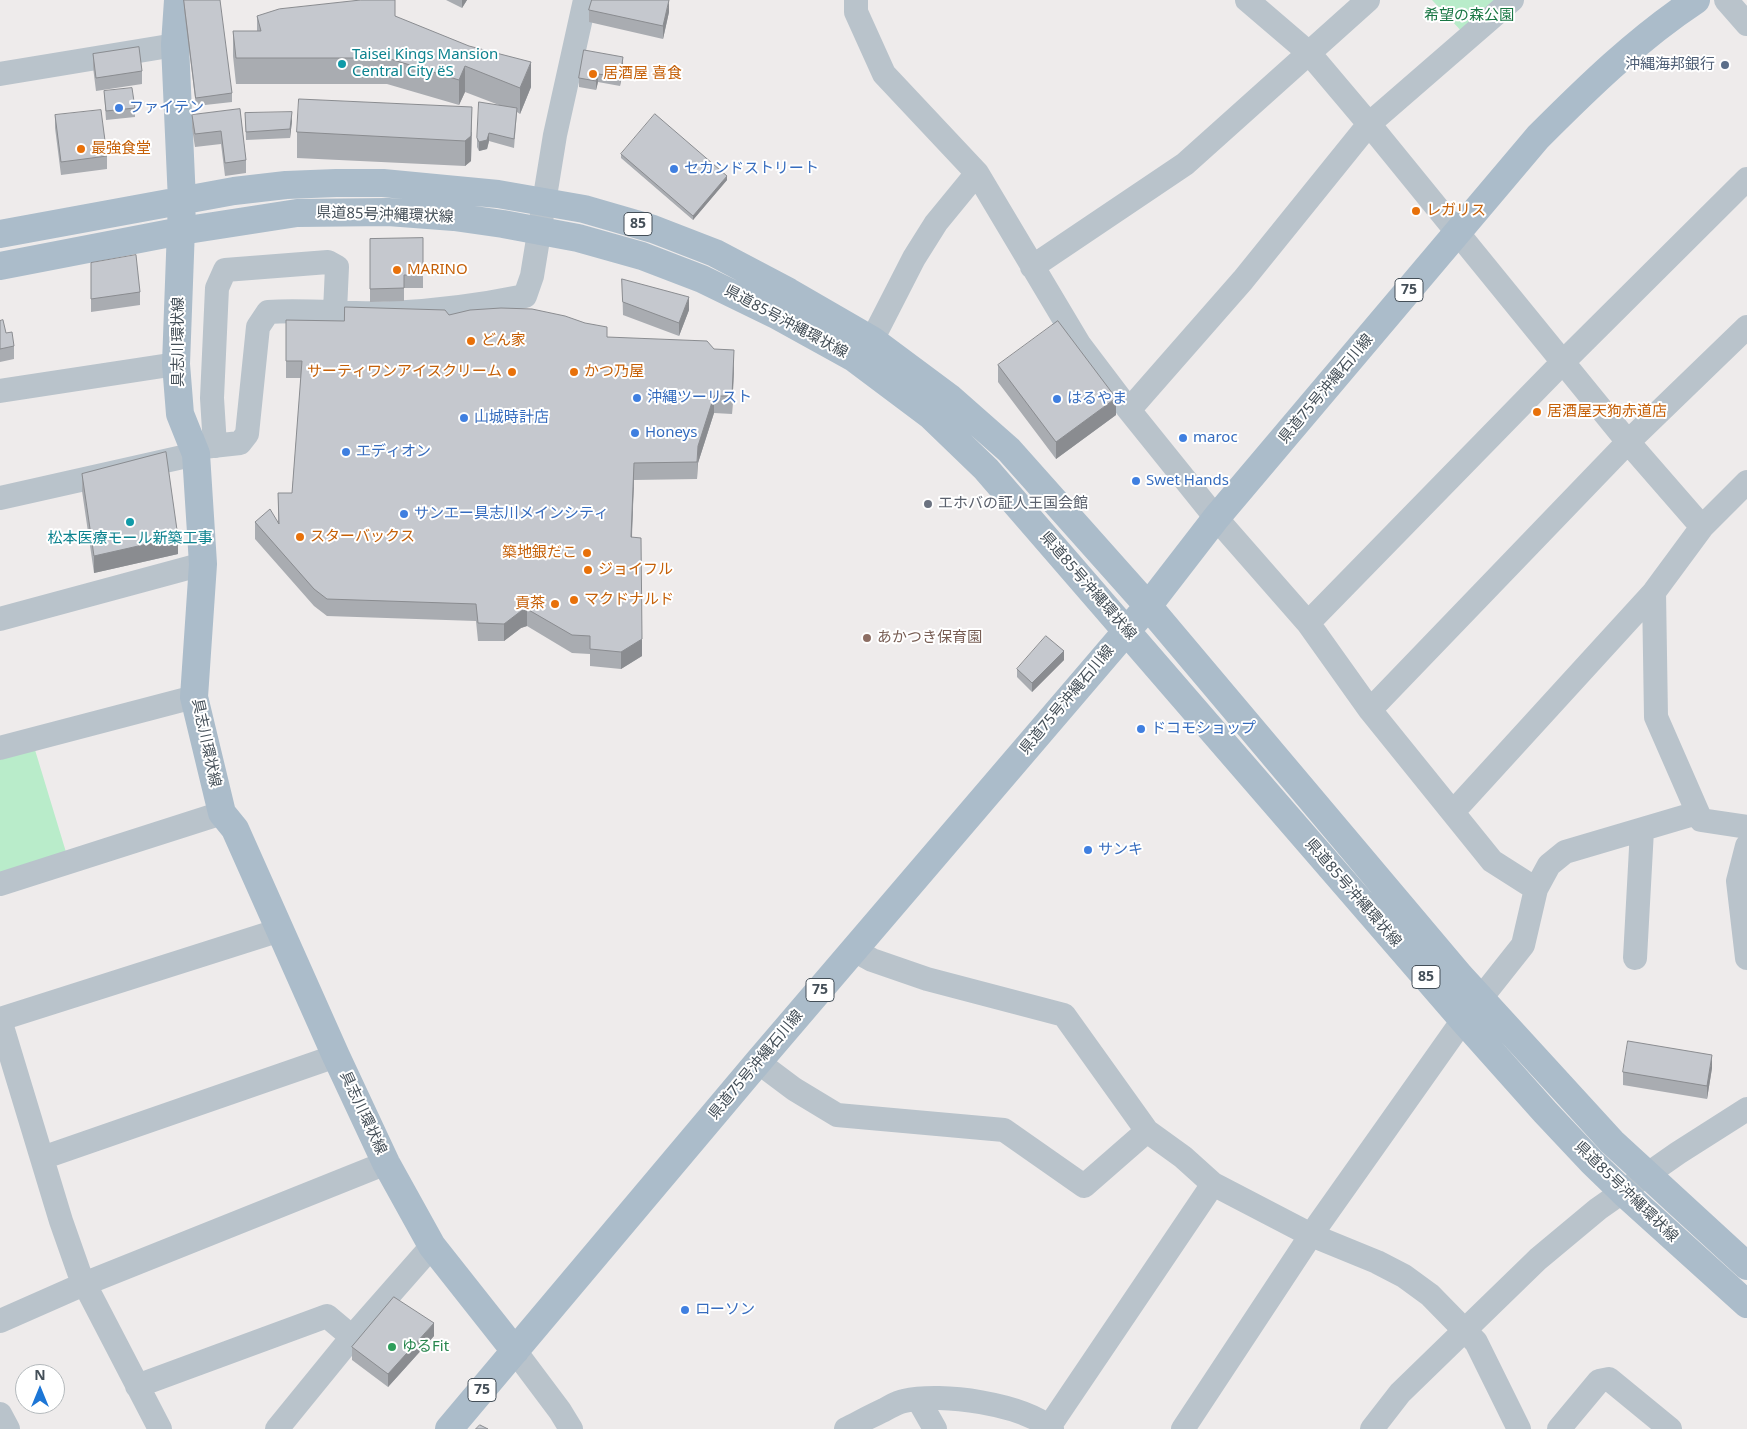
<!DOCTYPE html>
<html>
<head>
<meta charset="utf-8">
<style>
  body { margin:0 }
  #map { position:relative; width:1747px; height:1429px; overflow:hidden; background:#eeebeb; font-family:"Noto Sans",sans-serif }
  canvas { display:block }
  .north { position:absolute; left:15px; top:1364px; width:50px; height:50px; box-sizing:border-box; background:#fff; border:1px solid #b4b9bc; border-radius:50%; rotate:0deg; font-size:14px; font-weight:700; line-height:20px; text-align:center; color:#444f58 }
  .north::after { content:''; display:block; margin:auto; width:18px; height:22px; background:#1d76d6; clip-path:polygon(50% 0,100% 100%,50% 72%,0 100%) }
</style>
</head>
<body>
<div id="map">
<canvas width="1747" height="1429"></canvas>
<div class="north">N</div>
</div>
<script>
const ctx = document.querySelector('canvas').getContext('2d');
ctx.lineJoin = 'round';
function fill(path, color) { ctx.fillStyle = color; ctx.fill(path, 'evenodd'); }
function trace(path, color, width, dash) { ctx.strokeStyle = color; ctx.lineWidth = width; ctx.lineCap = dash ? 'butt' : 'round'; ctx.setLineDash(dash || []); ctx.stroke(path); }
function drawText(font, color, halo, rows, align = 'center') {
  ctx.font = font + ' "Noto Sans","Noto Sans JP",sans-serif'; ctx.lineWidth = 4; ctx.setLineDash([]); ctx.textBaseline = 'middle'; ctx.strokeStyle = halo; ctx.fillStyle = color; for (const [text, x, y, turn = 0] of rows) {
    ctx.save(); ctx.translate(x, y); ctx.rotate((+turn || 0) * Math.PI / 180); ctx.textAlign = isNaN(turn) ? turn : align; if (halo) ctx.strokeText(text, 0, 0); ctx.fillText(text, 0, 0); ctx.restore();
  }
}
fill(new Path2D(`
  M1432 0H1512L1468 38Z
  M32 740 69 862 0 884V748Z`), '#b9ecca');
trace(new Path2D(`
  M856 0V12L884 74 977 173 1079 344 1129 410 1216 518 1308 623 1370 710 1492 861 1536 889
  M1247 0 1309 53 1369 124 1628 442 1702 527
  M1726 0 1747 24
  M0 74 175 45
  M1032 267 1185 164 1368 0
  M872 340 914 258 936 223 977 173
  M0 391 176 364
  M1129 410 1243 280 1369 124 1512 0
  M215 446 212 398 217 288 225 270 328 262 337 267 335 311
  M194 448 240 443 247 434 258 327 268 312C309 309 350 315 391 313 436 311 481 305 525 296L532 276 555 135 585 0
  M0 498 196 454
  M1654 592 1656 717 1701 820 1747 827
  M0 619 203 564
  M1308 623 1563 362 1747 179
  M1370 710 1628 442 1747 327
  M0 748 194 697
  M1453 812 1654 592 1702 527 1747 482
  M1747 846 1738 881 1747 958
  M0 884 222 813
  M854 950 872 960 927 979 1064 1015 1147 1131 1183 1157 1213 1184 1311 1235 1377 1262 1404 1276 1430 1295 1476 1342 1519 1429
  M1635 958 1642 830
  M1481 998 1523 945 1536 889 1549 865 1565 852 1697 813
  M0 1019 280 930
  M0 1020 61 1221 80 1275 160 1429
  M758 1062 794 1089 837 1115 1004 1130 1084 1186 1147 1131
  M42 1158 336 1056
  M0 1321 84 1284 386 1163
  M515 1351 560 1411 571 1429
  M137 1386 327 1316 352 1337
  M918 1399 935 1429
  M0 1414 8 1429
  M1049 1427 1213 1184
  M277 1429 352 1337 432 1246
  M846 1429C858 1423 871 1416 884 1410 890 1407 897 1402 904 1401 942 1392 1022 1404 1052 1429
  M1183 1429 1311 1235 1463 1020
  M1372 1429 1400 1393 1538 1259 1598 1209 1678 1153 1747 1109
  M1559 1429 1599 1381 1609 1379 1670 1429`), '#b9c3cb', 24);
trace(new Path2D(`
  M178 0 175 45 182 201 176 364 180 414 196 454 203 564 194 697 222 813 235 829 336 1056 386 1163 432 1246 515 1351
  M0 234 234 191 286 185 336 183H383L498 194 584 209 653 229 715 253 789 292 872 340 950 398 1009 450 1148 606 1460 976 1612 1142 1747 1266
  M0 266 181 231 297 213 388 212 454 217 503 224 578 238 642 256 702 279 778 316 854 358 930 415 986 469 1463 1020 1545 1112 1592 1162 1623 1192 1747 1304
  M449 1429 758 1062 1148 606 1216 518 1538 137C1587 88 1637 39 1696 0`), '#abbcca', 28);
fill(new Path2D(`
  M184 0 232 93V102L196 106 184 9Z
  M446 0H467L462 8Z
  M589 10 669 12 663 39 589 22Z
  M257 16H395L531 87 520 114 517 112 514 148 489 141 487 149 479 151 477 147V138L499 105 465 92 459 105 387 84H236L233 56V31H257Z
  M93 54 142 71V84L96 91 93 67Z
  M623 66 620 86 598 82 596 90 579 87V78Z
  M104 91 135 108V117L106 120Z
  M240 109 246 160V173L225 176 221 144 195 147 192 128V115Z
  M245 113 292 121 290 138 246 140Z
  M55 115 107 156V169L61 175 55 128Z
  M297 132H472L471 161 465 166 297 158Z
  M621 154 727 180 693 220 621 158Z
  M423 238V288H404V301L370 302V239Z
  M91 263 140 292V305L91 312Z
  M622 279 689 310 679 336 623 315Z
  M449 315 607 337 714 349 734 367 732 414 714 413 698 463 697 479 634 480 632 537 642 656 621 669 590 666V654L572 653 527 626 521 628 504 641H478L476 621 327 616 314 606 255 539V522H278V493H292L301 378H286V320L344 321Z
  M0 321 6 333 14 346V359L0 362Z
  M998 365 1116 415 1056 459 998 382Z
  M82 474 178 554 94 573 82 491Z
  M1064 660 1032 692 1017 677V669Z
  M1712 1068 1707 1099 1623 1085V1072Z
  M434 1336 388 1387 352 1360V1347Z`), '#a9acb1');
fill(new Path2D(`
  M462 0H467L462 8Z
  M669 0V12L663 39V26Z
  M623 57V66L620 86V77Z
  M531 62V87L520 114V88Z
  M465 66V92L459 105V80Z
  M598 74V82L596 90V81Z
  M472 107 471 161 465 166V141Z
  M292 112V121L290 138V129Z
  M489 133V141L487 149 479 151V142Z
  M727 176V180L693 220V216Z
  M689 297V310L679 336V323Z
  M734 350V367L732 414V396Z
  M714 396V413L698 463 697 479 698 446Z
  M1116 398V415L1056 459V442Z
  M634 463V480L631 554V537Z
  M178 537V554L94 573V556Z
  M527 609V626L521 628 504 641V624L521 611Z
  M642 639V656L621 669V652Z
  M1064 651V660L1032 692V683Z
  M1712 1055V1068L1707 1099V1086Z
  M434 1323V1336L388 1387V1374Z`), '#8a8c90');
const building = new Path2D(`
  M184 0H220L232 93 196 98Z
  M361 0H395V16L469 46 531 62 520 88 465 66 459 80 387 58H236L233 31H261L257 16 279 9Z
  M592 0H669L663 26 589 10Z
  M139 47 142 71 96 78 93 54Z
  M584 50 623 57 620 77 598 74 596 81 579 78Z
  M132 88 135 108 106 111 104 91Z
  M299 99 472 107 471 136 465 141 297 132Z
  M479 102 517 108 514 139 489 133 487 140 479 142 477 138Z
  M240 109 246 160 225 163 221 131 195 134 192 115Z
  M101 110 107 156 61 162 55 115Z
  M292 112 290 129 246 132 245 113Z
  M655 114 727 176 693 216 621 154Z
  M423 238V275H404V288L370 289V239Z
  M136 255 140 292 91 299V263Z
  M622 279 689 297 679 323 623 302Z
  M345 307 445 310 449 315 470 310 501 308 532 309 565 316 585 323 607 327V337L707 341 714 349 734 350 732 396H714L698 446 697 462 634 463 631 537 641 538 642 639 621 652 590 649V636L572 635 527 609 521 611 504 624 478 623 476 604 327 599 314 589 255 522 270 509 279 524 278 493H292L302 361H286V320L344 321Z
  M3 320 6 333 12 332 14 346 0 349V321Z
  M1058 321 1116 398 1056 442 998 365Z
  M166 452 178 537 94 556 82 474Z
  M1046 636 1064 651 1032 683 1017 669Z
  M1628 1041 1712 1055 1707 1086 1623 1072Z
  M394 1297 434 1323 388 1374 352 1347Z
  M480 1425 488 1429H476Z`);
fill(building, '#c5c8ce');
trace(building, '#8a8c90', 1);
for (const [x, y, r, color] of [
  [342,64,5,"#0f9aa8"],
  [1725,65,5,"#5c6f8a"],
  [593,74,5,"#e8710a"],
  [119,108,5,"#3f7fe0"],
  [81,149,5,"#e8710a"],
  [674,169,5,"#3f7fe0"],
  [1416,211,5,"#e8710a"],
  [397,270,5,"#e8710a"],
  [471,341,5,"#e8710a"],
  [512,372,5,"#e8710a"],
  [574,372,5,"#e8710a"],
  [637,398,5,"#3f7fe0"],
  [1057,399,5,"#3f7fe0"],
  [1537,412,5,"#e8710a"],
  [464,418,5,"#3f7fe0"],
  [635,433,5,"#3f7fe0"],
  [1183,438,5,"#3f7fe0"],
  [346,452,5,"#3f7fe0"],
  [1136,481,5,"#3f7fe0"],
  [928,504,5,"#6b7280"],
  [404,514,5,"#3f7fe0"],
  [130,522,5,"#0f9aa8"],
  [300,537,5,"#e8710a"],
  [587,553,5,"#e8710a"],
  [588,570,5,"#e8710a"],
  [574,600,5,"#e8710a"],
  [555,604,5,"#e8710a"],
  [867,638,5,"#8d6e63"],
  [1141,729,5,"#3f7fe0"],
  [1088,850,5,"#3f7fe0"],
  [685,1310,5,"#3f7fe0"],
  [392,1347,5,"#2e9e5b"]
]) { const dot = new Path2D(); dot.arc(x, y, r, 0, 2 * Math.PI); ctx.fillStyle = color; ctx.fill(dot); trace(dot, '#fff', 2); }
for (const [x, y, w] of [
  [638,224,28],
  [1409,290,28],
  [1426,977,28],
  [820,990,28],
  [482,1390,28]
]) { const box = new Path2D(); box.roundRect(x - w / 2, y - 11.5, w, 23, 4); ctx.fillStyle = '#fff'; ctx.fill(box); trace(box, '#444f58', 1); }
drawText('bold 14px', '#444f58', null, [
  ["85",638,224],
  ["75",1409,290],
  ["85",1426,977],
  ["75",820,990],
  ["75",482,1390]
]);
drawText('15px', '#187643', '#fff', [
  ["希望の森公園",1469,16]
]);
drawText('15px', '#0d838f', '#fff', [
  ["Taisei Kings Mansion",352,55],
  ["Central City ëS",352,72],
  ["松本医療モール新築工事",130,539,"center"]
], 'left');
drawText('15px', '#4e5e75', '#fff', [
  ["沖縄海邦銀行",1715,65]
], 'right');
drawText('15px', '#c56008', '#fff', [
  ["居酒屋 喜食",603,74],
  ["最強食堂",91,149],
  ["レガリス",1426,211],
  ["MARINO",407,270],
  ["どん家",481,341],
  ["サーティワンアイスクリーム",502,372,"right"],
  ["かつ乃屋",584,372],
  ["居酒屋天狗赤道店",1547,412],
  ["スターバックス",310,537],
  ["築地銀だこ",577,553,"right"],
  ["ジョイフル",598,570],
  ["マクドナルド",584,600],
  ["貢茶",545,604,"right"]
], 'left');
drawText('15px', '#366cbe', '#fff', [
  ["ファイテン",129,108],
  ["セカンドストリート",684,169],
  ["沖縄ツーリスト",647,398],
  ["はるやま",1067,399],
  ["山城時計店",474,418],
  ["Honeys",645,433],
  ["maroc",1193,438],
  ["エディオン",356,452],
  ["Swet Hands",1146,481],
  ["サンエー具志川メインシティ",414,514],
  ["ドコモショップ",1151,729],
  ["サンキ",1098,850],
  ["ローソン",695,1310]
], 'left');
drawText('15px', '#444f58', '#fff', [
  ["県道85号沖縄環状線",385,215,2],
  ["県道85号沖縄環状線",786,322,28],
  ["具志川環状線",179,342,-90],
  ["県道75号沖縄石川線",1326,389,-50],
  ["県道85号沖縄環状線",1088,586,49],
  ["県道75号沖縄石川線",1067,700,-50],
  ["具志川環状線",206,743,78],
  ["県道85号沖縄環状線",1353,893,49],
  ["県道75号沖縄石川線",756,1065,-50],
  ["具志川環状線",363,1113,65],
  ["県道85号沖縄環状線",1626,1192,44]
]);
drawText('15px', '#5b616d', '#fff', [
  ["エホバの証人王国会館",938,504]
], 'left');
drawText('15px', '#785e54', '#fff', [
  ["あかつき保育園",877,638]
], 'left');
drawText('15px', '#27864d', '#fff', [
  ["ゆるFit",402,1347]
], 'left');
</script>
</body>
</html>
